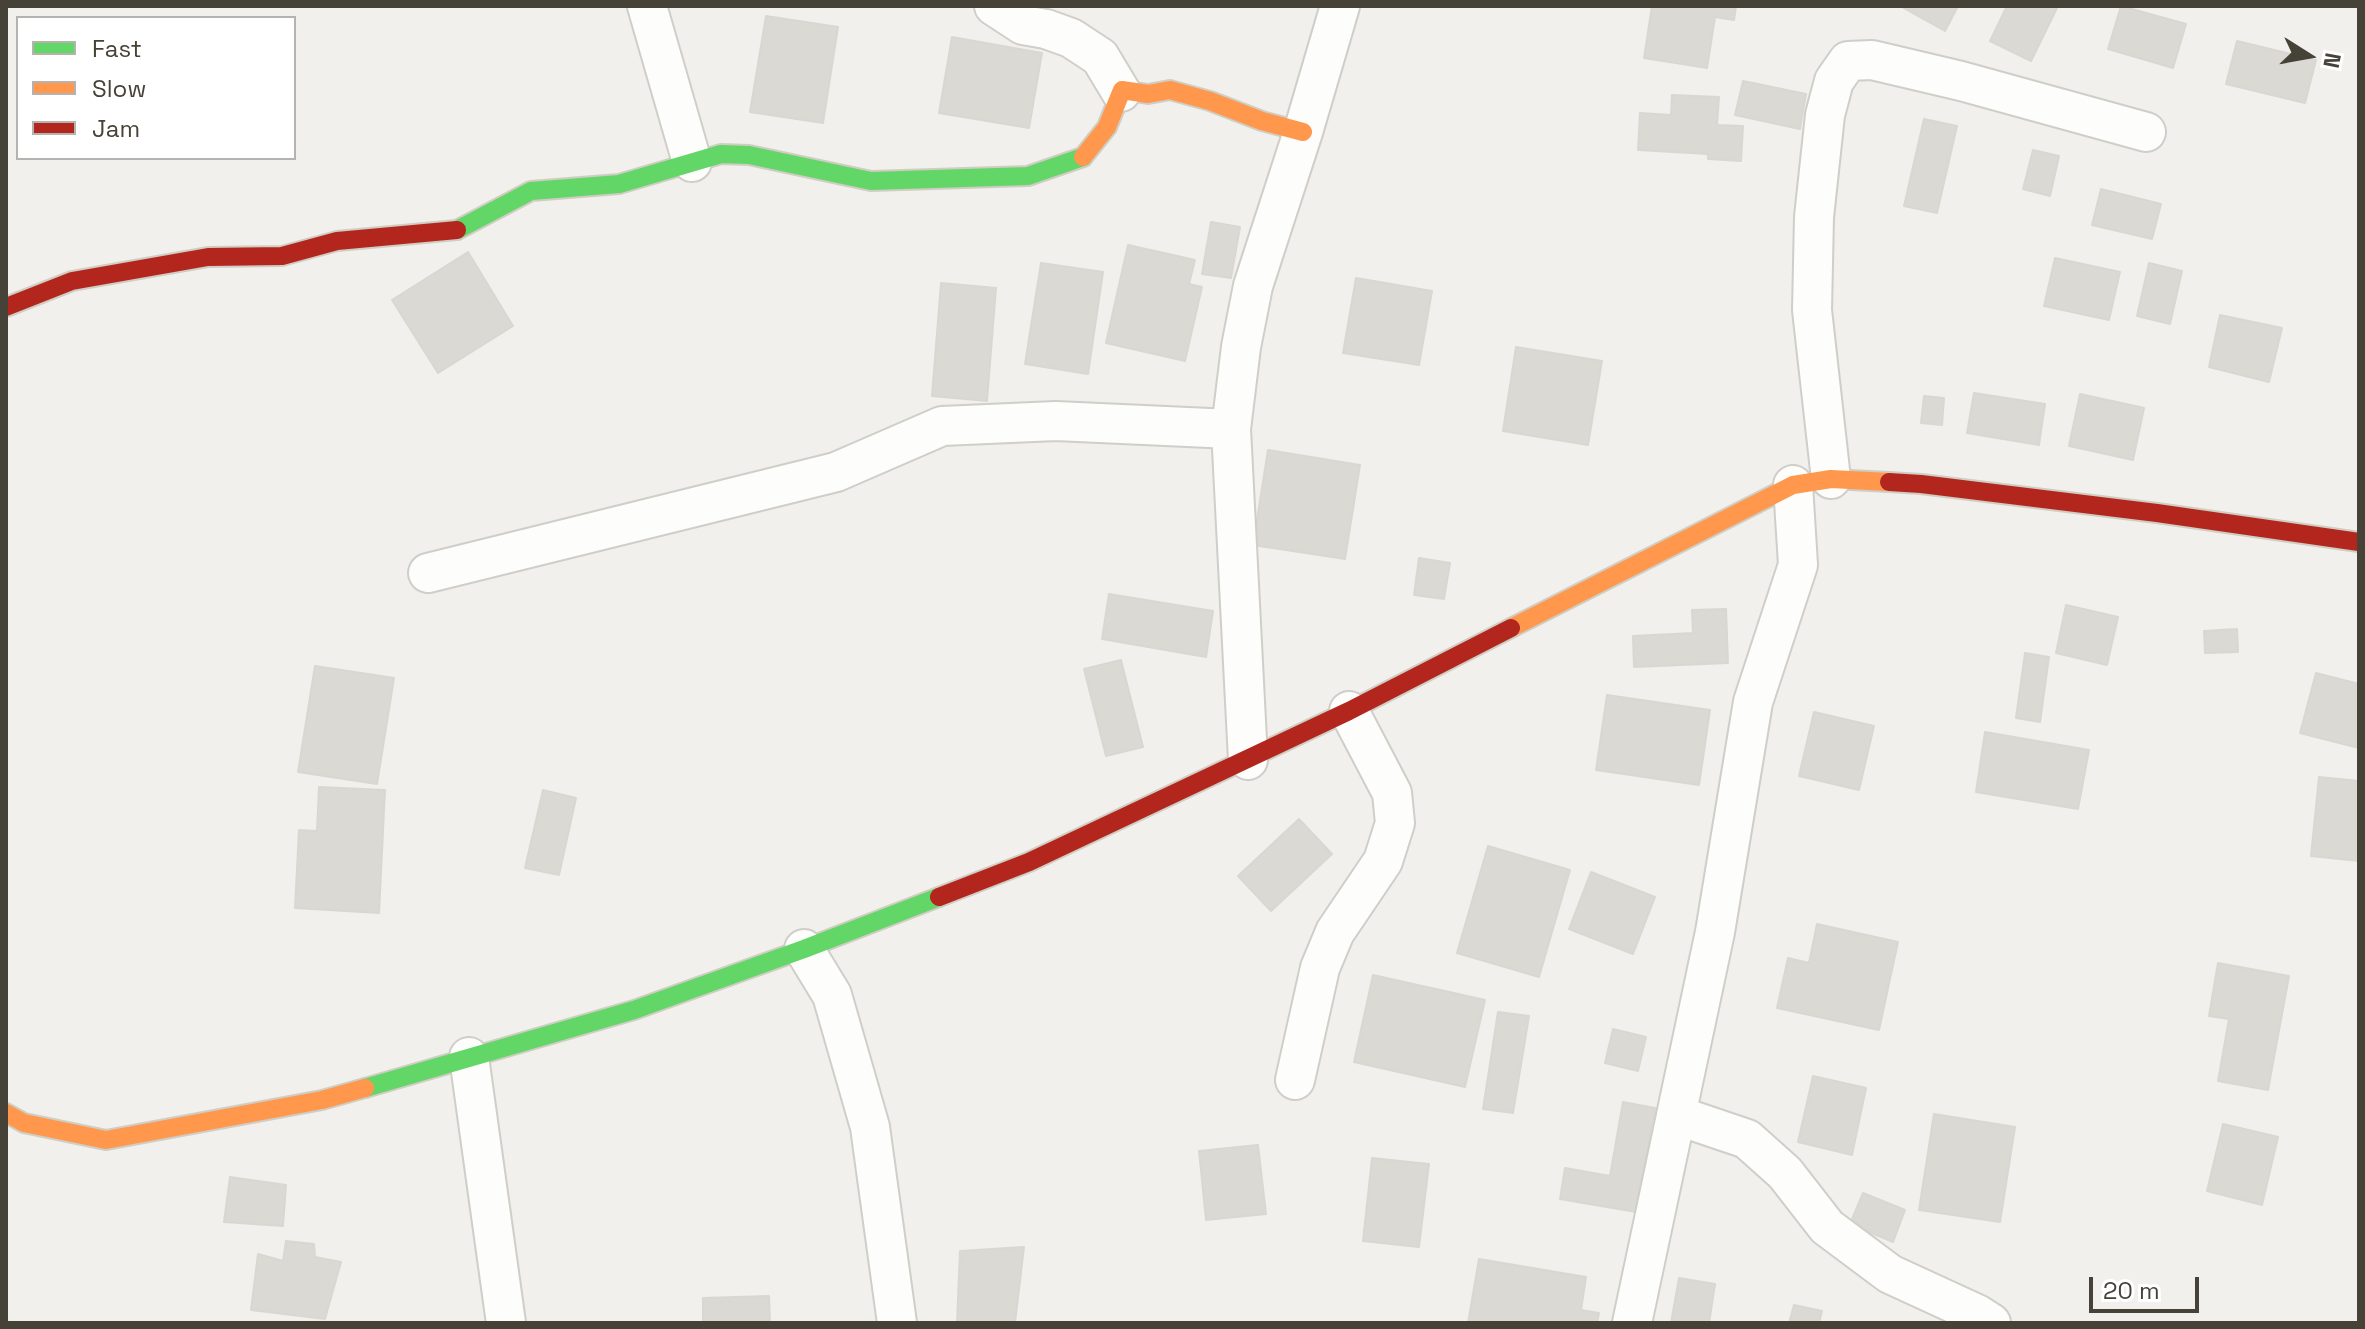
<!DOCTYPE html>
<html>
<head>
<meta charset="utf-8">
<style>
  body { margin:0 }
  #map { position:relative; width:2365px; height:1329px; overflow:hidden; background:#f1f0ec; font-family:"Space Grotesk",sans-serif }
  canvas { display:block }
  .frame { position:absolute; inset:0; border:8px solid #474237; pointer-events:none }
  .legend { position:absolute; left:16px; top:16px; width:280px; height:144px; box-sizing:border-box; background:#fff; border:2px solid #b5b3af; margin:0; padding:10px 14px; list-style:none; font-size:24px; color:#474237 }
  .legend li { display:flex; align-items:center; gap:16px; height:40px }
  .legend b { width:40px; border:2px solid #b5b3af }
  .north { position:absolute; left:2269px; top:16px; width:80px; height:80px; -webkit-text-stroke:6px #fff; paint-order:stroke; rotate:101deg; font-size:22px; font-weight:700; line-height:32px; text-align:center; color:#474237 }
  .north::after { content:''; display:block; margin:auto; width:28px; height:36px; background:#474237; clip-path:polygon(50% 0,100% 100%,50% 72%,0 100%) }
  .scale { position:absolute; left:2089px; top:1277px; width:110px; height:36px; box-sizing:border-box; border:4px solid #474237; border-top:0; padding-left:10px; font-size:24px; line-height:28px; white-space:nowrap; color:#474237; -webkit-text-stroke:6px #fff; paint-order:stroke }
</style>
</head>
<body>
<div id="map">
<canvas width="2365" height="1329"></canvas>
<div class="frame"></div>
<ul class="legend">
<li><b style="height:10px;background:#63d668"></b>Fast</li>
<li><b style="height:10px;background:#ff974d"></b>Slow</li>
<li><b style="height:10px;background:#b3261e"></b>Jam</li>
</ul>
<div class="north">N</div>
<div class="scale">20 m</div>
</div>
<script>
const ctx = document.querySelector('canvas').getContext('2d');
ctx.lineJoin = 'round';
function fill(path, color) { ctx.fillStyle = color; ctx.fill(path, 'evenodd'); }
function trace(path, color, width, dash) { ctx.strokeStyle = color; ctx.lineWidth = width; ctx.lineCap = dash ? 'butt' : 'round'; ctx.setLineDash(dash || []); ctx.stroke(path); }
const building = new Path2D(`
  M1652 6H1736L1734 20 1715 17 1707 68 1644 58Z
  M1900 6H1958L1945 31Z
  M2007 6H2058L2031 61 1990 41Z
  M2121 6 2186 24 2173 68 2108 49Z
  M766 16 838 27 823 123 750 112Z
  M952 37 1042 53 1029 128 939 113Z
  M2237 41 2316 60 2305 103 2226 84Z
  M1743 81 1806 94 1800 129 1735 115Z
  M1672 95 1719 97 1717 125 1743 126 1741 161 1708 159V154L1638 150 1640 113 1671 115Z
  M1924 119 1957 126 1937 213 1904 206Z
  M2033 150 2059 156 2050 196 2023 189Z
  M2101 189 2161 204 2152 239 2092 225Z
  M1211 222 1240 227 1231 278 1202 274Z
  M1128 245 1195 260 1189 284 1202 287 1185 361 1106 343Z
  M468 252 513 326 438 373 392 300Z
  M2055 258 2120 272 2109 320 2044 306Z
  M1041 263 1103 272 1088 374 1025 364Z
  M2149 263 2182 271 2170 324 2137 316Z
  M1356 278 1432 291 1419 365 1343 353Z
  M941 283 996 288 987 401 932 396Z
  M2220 315 2282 328 2269 382 2209 367Z
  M1516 347 1602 361 1588 445 1503 431Z
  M1974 393 2045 404 2039 445 1967 433Z
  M2080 394 2144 408 2133 460 2069 446Z
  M1924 396 1944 398 1942 425 1921 423Z
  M1268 450 1360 465 1345 559 1253 545Z
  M1419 558 1450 563 1444 599 1414 595Z
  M1109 594 1213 611 1206 657 1102 639Z
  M2066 605 2118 617 2107 665 2056 653Z
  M1726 609 1728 663 1634 667 1633 636 1693 633 1692 610Z
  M2237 629 2238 652 2205 653 2204 631Z
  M2025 653 2049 657 2040 722 2016 718Z
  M1121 660 1143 747 1106 756 1084 669Z
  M315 666 394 678 377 784 298 772Z
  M2316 673 2359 684V748L2300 733Z
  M1607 695 1710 710 1699 785 1596 770Z
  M1814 712 1874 726 1859 790 1799 776Z
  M1985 732 2089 750 2078 809 1976 792Z
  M2319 777 2359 781V861L2311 856Z
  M319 787 385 790 379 913 295 908 299 830 317 831Z
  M543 790 576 798 559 875 525 868Z
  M1299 819 1332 854 1271 911 1238 876Z
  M1488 846 1570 870 1539 977 1457 953Z
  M1591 872 1655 897 1633 954 1569 929Z
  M1817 924 1898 942 1879 1030 1777 1008 1788 958 1809 963Z
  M2218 963 2289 976 2268 1090 2218 1081 2229 1019 2209 1016Z
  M1373 975 1485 1000 1465 1087 1354 1062Z
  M1498 1012 1529 1016 1513 1113 1483 1109Z
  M1613 1029 1646 1037 1638 1071 1605 1063Z
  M1813 1076 1866 1088 1852 1155 1798 1142Z
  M1623 1102 1655 1108 1636 1212 1560 1199 1565 1168 1610 1176Z
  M1934 1114 2015 1127 2000 1222 1919 1210Z
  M2223 1124 2278 1137 2262 1205 2207 1191Z
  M1258 1145 1266 1214 1206 1220 1199 1151Z
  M1372 1158 1429 1164 1419 1247 1363 1241Z
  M230 1177 286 1185 283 1226 224 1222Z
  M1863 1193 1905 1210 1893 1242 1850 1224Z
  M286 1241 314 1244 315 1257 341 1262 325 1319 251 1310 258 1254 283 1261Z
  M1024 1247 1015 1323H957L960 1251Z
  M1479 1259 1586 1277 1581 1310 1599 1313 1597 1323H1468Z
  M1679 1278 1715 1284 1709 1323H1671Z
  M769 1296 770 1323H703V1298Z
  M1794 1305 1822 1311 1819 1323H1789Z`);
fill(building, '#dbd9d4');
trace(building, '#d9d7d1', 2);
const street = new Path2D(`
  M647 6 692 162
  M994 6 1023 25 1046 29 1071 38 1100 57 1121 92
  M1831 479 1812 310 1814 217 1825 115 1834 81 1848 61 1872 60 1961 81 2146 132
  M428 573 836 472 942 426 1056 421 1231 429
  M1248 760 1231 429 1241 347 1253 286 1303 132 1340 6
  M804 949 832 995 870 1127 897 1323
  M469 1057 506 1323
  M1295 1080 1320 968 1335 932 1383 861 1395 823 1392 793 1349 711
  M1676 1115 1747 1139 1785 1173 1827 1227 1890 1274 1977 1314 1991 1323
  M1632 1323 1715 932 1753 702 1798 565 1793 485`);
const fast = new Path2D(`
  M457 230 531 191 619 184 721 154 749 155 871 181 1028 176 1083 157
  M365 1088 634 1010 804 949 939 897`);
const slow = new Path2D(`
  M1083 157 1107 127 1122 90 1148 94 1170 90 1210 101 1262 121 1303 132
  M1511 628 1793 485 1831 479 1889 482
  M6 1113 24 1123 106 1140 322 1100 365 1088`);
const jam = new Path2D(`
  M6 307 72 281 208 257 282 256 337 241 457 230
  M1889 482 1921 484 2157 513 2359 542
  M939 897 1029 862 1349 711 1511 628`);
trace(street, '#cfcec9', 42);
trace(fast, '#d0cdc3', 22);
trace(slow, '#d0cdc3', 22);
trace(jam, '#d0cdc3', 22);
trace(street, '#fdfdfc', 38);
trace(fast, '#63d668', 18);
trace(slow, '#ff974d', 18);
trace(jam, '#b3261e', 18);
</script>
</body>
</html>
